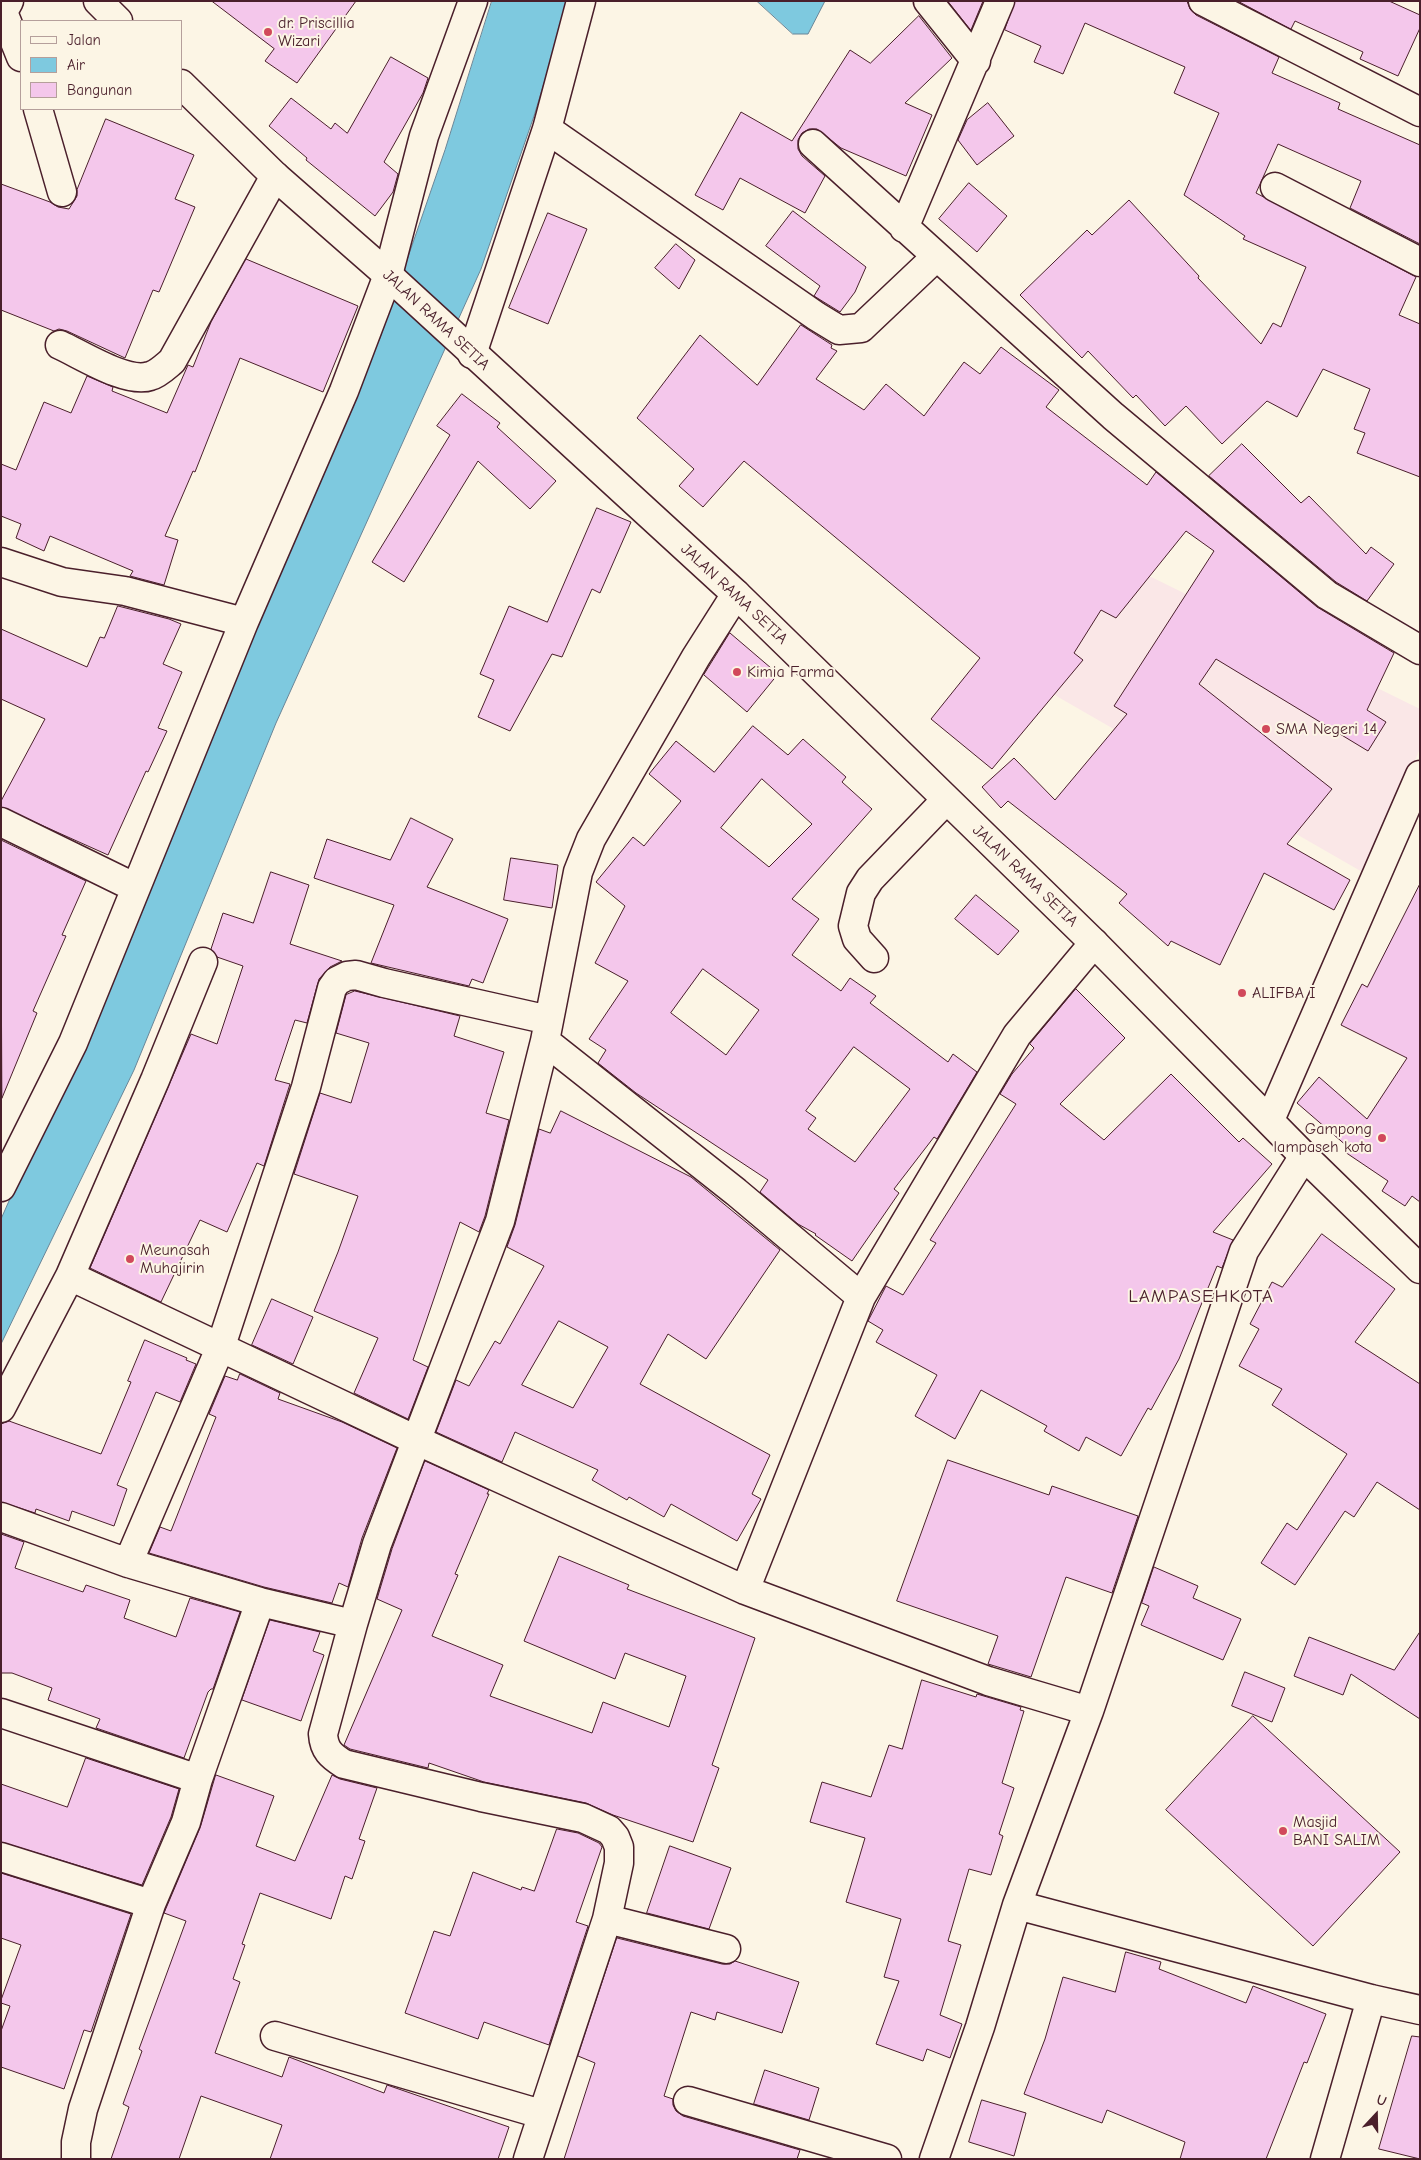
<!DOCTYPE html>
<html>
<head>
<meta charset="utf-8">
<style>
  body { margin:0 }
  #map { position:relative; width:1421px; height:2160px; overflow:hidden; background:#fcf5e5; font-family:"Comic Neue",sans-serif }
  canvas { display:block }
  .frame { position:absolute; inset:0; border:2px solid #4a1f2b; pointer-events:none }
  .legend { position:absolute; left:20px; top:20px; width:162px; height:90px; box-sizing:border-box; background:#fcf5e5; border:1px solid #b59f9b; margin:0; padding:6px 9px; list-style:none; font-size:15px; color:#4a1f2b }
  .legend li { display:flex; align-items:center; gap:10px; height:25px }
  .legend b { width:25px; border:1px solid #b59f9b }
  .north { position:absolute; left:1351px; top:2090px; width:50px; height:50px; -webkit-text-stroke:4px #fcf5e5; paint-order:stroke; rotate:21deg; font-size:14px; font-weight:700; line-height:20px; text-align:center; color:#4a1f2b }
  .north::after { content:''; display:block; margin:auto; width:18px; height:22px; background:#4a1f2b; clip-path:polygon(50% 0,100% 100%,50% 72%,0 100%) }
</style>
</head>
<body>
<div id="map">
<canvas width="1421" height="2160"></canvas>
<div class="frame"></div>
<ul class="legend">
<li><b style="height:6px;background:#fcf5e5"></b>Jalan</li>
<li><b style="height:14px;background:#7ec9df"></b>Air</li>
<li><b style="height:14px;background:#f4c7eb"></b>Bangunan</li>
</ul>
<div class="north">U</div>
</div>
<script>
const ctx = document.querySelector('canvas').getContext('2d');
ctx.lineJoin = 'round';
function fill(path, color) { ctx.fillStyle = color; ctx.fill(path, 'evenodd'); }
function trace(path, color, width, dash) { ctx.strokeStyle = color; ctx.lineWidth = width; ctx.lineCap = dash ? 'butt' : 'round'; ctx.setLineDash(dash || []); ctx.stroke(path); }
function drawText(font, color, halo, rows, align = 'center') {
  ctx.font = font + ' "Comic Neue",sans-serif'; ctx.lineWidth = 4; ctx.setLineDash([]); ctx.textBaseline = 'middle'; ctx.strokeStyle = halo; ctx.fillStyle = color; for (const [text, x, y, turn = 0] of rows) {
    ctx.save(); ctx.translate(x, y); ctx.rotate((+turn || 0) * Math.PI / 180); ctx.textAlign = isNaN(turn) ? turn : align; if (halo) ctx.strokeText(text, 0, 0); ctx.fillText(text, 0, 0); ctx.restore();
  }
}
fill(new Path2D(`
  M1082 543 1420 709V748L1371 877 999 663Z`), '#fae7e7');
const water = new Path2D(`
  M492 1H569L534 116 481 269 276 723 134 1070 1 1344V1219L85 1029 302 514 380 338 445 150Z
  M757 1H825L808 34H793Z`);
fill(water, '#7ec9df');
trace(water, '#698597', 1);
const building = new Path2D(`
  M212 1H356L297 83 265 61 274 49Z
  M948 1H983L971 30Z
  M1015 1H1187L1190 9 1196 15 1279 57 1272 73 1340 103 1338 109 1420 145V244L1350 208 1361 181 1278 144 1256 193 1416 277 1399 315 1420 324V477L1357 453 1365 433 1354 429 1370 389 1323 369 1297 417 1267 401 1222 444 1186 406 1165 426 1136 395 1133 398 1088 351 1082 358 1020 295 1087 230 1092 235 1129 200 1199 276 1198 278 1261 344 1273 323 1281 327 1306 267 1243 239 1245 236 1184 195 1219 113 1174 93 1185 67 1085 23 1063 74 1034 62 1041 46 1005 30Z
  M1238 1H1389L1420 15V28L1398 76 1360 59 1363 52 1295 21 1291 29Z
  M919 16 952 58 905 103 932 115 906 176 841 148 817 129H809L802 133 798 140V149L802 156 825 176 805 213 740 178 723 210 695 195 741 112 792 141 850 50 870 63Z
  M391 57 428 78 423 93 384 162 398 174 393 192 375 216 306 160 307 158 269 126 291 98 331 129 335 123 347 133Z
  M988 103 1014 136 977 165 958 140 967 120Z
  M106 119 194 155 175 199 195 207 159 292 153 290 125 358 67 331 59 329 54 331 1 310V184L50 202 58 207 69 209 77 196V190Z
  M969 183 1007 216 977 252 939 219Z
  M793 211 866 267 855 292 840 312 814 296 820 286 766 246Z
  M548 213 587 229 548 324 509 308Z
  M676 244 695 260 679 289 655 268Z
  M246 259 358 306 323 392 240 358 195 472 193 471 165 536 178 540 164 585 130 576 133 571 50 536 44 551 16 538 21 524 1 516V464L16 470 44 402 71 413 87 376 113 387 112 391 167 413 188 365 193 367 211 322Z
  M801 325 832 345 831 348 837 351 816 379 864 410 886 384 924 416 964 362 980 374 1001 347 1059 390 1046 407 1147 485 1156 472 1317 607 1394 653 1367 710 1386 722 1368 751 1216 659 1199 684 1332 789 1287 844 1350 880 1334 910 1264 873 1220 965 1171 941 1168 946 1119 903 1127 894 1008 801 1001 808 982 787 1014 758 1055 800 1127 714 1114 706 1214 551 1186 531 1116 618 1101 610 1074 653 1083 660 992 769 931 719 980 658 744 461 703 507 679 486 694 469 637 418 700 335 757 385Z
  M462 394 500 423 497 427 556 481 530 509 478 461 404 582 372 562 450 435 437 426Z
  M1242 444 1301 503 1309 496 1366 554 1371 547 1394 564 1367 601 1336 582 1209 476Z
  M597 508 631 522 600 593 592 589 562 657 552 654 510 731 478 717 494 680 480 674 509 606 547 622Z
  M118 606 169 619 181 624 163 664 182 672 158 728 167 731 148 772 146 771 108 855 1 807V801L45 719 1 699V629L87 667 100 637 104 638Z
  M730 633 778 674 747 712 704 675Z
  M753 726 788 755 803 739 846 777 842 782 872 809 792 899 819 919 792 955 841 991 850 978 876 996 870 1003 948 1062 953 1054 977 1072 937 1139 934 1137 894 1189 899 1193 852 1261 815 1235 816 1234 798 1224 760 1192 768 1180 636 1093 598 1063 606 1050 589 1039 628 981 595 963 625 906 596 882 633 837 644 846 681 801 649 774 676 741 714 772ZM762 779 812 824 769 867 721 828ZM703 969 759 1010 726 1055 671 1013ZM854 1047 910 1089 855 1162 808 1129 816 1118 806 1111Z
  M411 818 453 839 427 887 508 919 483 983 472 979 469 986 371 963 394 905 314 878 327 839 390 860Z
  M1 840 86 881 62 935 66 936 33 1011 37 1013 2 1098Z
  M511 858 558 865 552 908 504 900Z
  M271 872 309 885 290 944 342 961 330 967 319 979 307 1023 295 1020 275 1080 290 1084 264 1166 257 1163 227 1232 200 1220 161 1302 90 1268 191 1034 217 1044 243 966 217 957 211 949 223 913 253 923Z
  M1420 884V1202L1412 1196 1405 1206 1382 1191 1388 1181 1345 1152 1348 1147 1297 1103 1319 1077 1367 1119 1407 1058 1341 1025 1362 984 1367 987Z
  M976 895 1019 931 998 955 955 919Z
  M1076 989 1125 1038 1060 1104 1104 1140 1171 1074 1239 1142 1243 1138 1272 1164 1213 1232 1233 1240 1222 1268 1217 1266 1179 1359 1151 1410 1148 1408 1121 1456 1086 1437 1079 1451 1044 1431 1047 1426 981 1390 955 1439 915 1416 937 1375 876 1342 883 1330 868 1321 886 1286 903 1295 936 1243 930 1240 1016 1104 1000 1094 1012 1074 1034 1048 1030 1044Z
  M355 991 460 1016 454 1036 504 1052 486 1113 509 1120 485 1216 479 1232 460 1222 413 1360 428 1367 408 1419 354 1393 378 1338 314 1311 338 1252 358 1196 294 1174 320 1093 351 1103 369 1043 336 1033 346 995Z
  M561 1111 691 1177 780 1250 706 1359 668 1334 640 1384 770 1455 752 1494 761 1499 737 1541 671 1504 664 1517 629 1497 627 1500 592 1480 598 1470 515 1432 502 1462 436 1432 456 1380 469 1386 495 1341 500 1344 544 1266 507 1247 515 1225 539 1129 550 1133ZM559 1321 608 1347 573 1408 522 1385Z
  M1322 1234 1395 1289 1355 1342 1420 1384V1510L1377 1482 1354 1517 1345 1511 1295 1585 1261 1563 1287 1523 1297 1530 1347 1454 1272 1405 1282 1389 1239 1366 1259 1329 1250 1324 1272 1282 1282 1287Z
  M272 1299 313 1317 293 1364 252 1345Z
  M145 1340 187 1358 186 1360 196 1364 180 1402 156 1392 117 1485 127 1489 114 1526 72 1511 69 1521 36 1509 35 1513 1 1502V1424L9 1421 101 1454 131 1382 128 1381Z
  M240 1374 280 1393 278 1399 342 1422 397 1448 362 1538 348 1587 339 1583 332 1603 264 1587 149 1553 160 1527 171 1531 216 1417 209 1414 225 1376 237 1380Z
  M948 1460 1049 1495 1052 1486 1138 1516 1112 1593 1066 1577 1031 1677 988 1664 998 1636 897 1601Z
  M425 1461 489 1490 487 1494H489L455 1574 458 1575 432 1636 503 1665 490 1696 592 1733 603 1702 669 1727 686 1676 625 1653 615 1679 524 1641 559 1556 629 1585 627 1589 755 1638 712 1765 719 1768 693 1842 613 1815 586 1803 484 1782 429 1763 428 1768 350 1749 344 1745 402 1610 377 1599 392 1549Z
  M1 1534 24 1542 15 1568 83 1592 86 1585 130 1600 124 1618 176 1637 190 1598 240 1612 213 1689H211L208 1692 184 1758 96 1728 100 1719 48 1700 52 1688 12 1673H1Z
  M1154 1567 1198 1586 1193 1598 1241 1619 1223 1660 1141 1625 1149 1606 1142 1603Z
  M270 1620 320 1632 313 1651 324 1655 301 1721 242 1700Z
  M1420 1632V1719L1351 1674 1343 1695 1294 1676 1309 1637 1394 1670Z
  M1245 1672 1285 1688 1272 1722 1232 1706Z
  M922 1680 976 1697 977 1694 1021 1707 1020 1710 1024 1711 1002 1783 1014 1788 999 1834 1003 1836 991 1875 969 1869 948 1941 961 1945 940 2015 962 2024 950 2058 927 2049 923 2061 876 2044 899 1981 884 1977 901 1919 846 1902 865 1838 810 1822 822 1782 871 1797 889 1745 902 1749Z
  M1253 1716 1400 1852 1313 1946 1166 1810Z
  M86 1758 179 1789 171 1817 142 1885 1 1842V1784L67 1807Z
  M216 1775 274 1796 256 1846 295 1861 332 1775 340 1779 377 1788 359 1839 365 1841 352 1879 345 1876 331 1919 260 1893 242 1944 245 1945 233 1979 240 1982 215 2053 282 2077 289 2057 384 2093 387 2085 509 2127 498 2159H270L282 2125 201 2096 179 2159H111L129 2107 123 2104 142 2051 139 2049 186 1921 164 1913 200 1828Z
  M557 1829 578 1833 599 1843 602 1847 576 1922 588 1926 549 2045 484 2022 478 2039 405 2013 434 1931 450 1936 473 1872 521 1890 522 1887 534 1891Z
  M670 1846 731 1868 709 1929 647 1913Z
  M1 1873 131 1914 91 2032 84 2030 64 2089 1 2067V2031L10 2006 1 2003V2000L21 1945 1 1938Z
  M617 1938 722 1964H730L735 1961 799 1982 782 2033 717 2012 715 2020 691 2012 664 2096 673 2099V2105L676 2111 683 2116 800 2150 797 2159H564L595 2063 578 2056Z
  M1126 1952 1161 1962 1159 1969 1246 2003 1253 1986 1326 2014 1307 2063 1304 2062 1266 2159H1180L1185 2142 1107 2110 1102 2123 1024 2094 1045 2039 1063 1977 1115 1992Z
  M1412 2036 1420 2037V2159L1379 2149Z
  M765 2070 819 2088 809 2120 754 2104Z
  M982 2100 1026 2113 1014 2156 969 2142Z`);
fill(building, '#f4c7eb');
trace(building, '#4a1f2b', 1);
const street = new Path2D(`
  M9 1 3 12 21 57
  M928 1 976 61
  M1203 1 1420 112
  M38 109 62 192
  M547 129 816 316 839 330 861 328 936 257
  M813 144 1113 416 1327 595 1420 650
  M1275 187 1420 262
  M904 228 1000 1
  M60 345C82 355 127 384 150 376 158 374 166 366 172 361L275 176
  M472 354 547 129 581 1
  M1 562 62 582 125 591 244 622
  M1 822 136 888
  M874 958 857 939 853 926 861 893 870 879 946 800
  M545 1041 736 1192 861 1297
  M1270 1120 1420 775
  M1 1187 73 1043 244 622 344 391 388 275 424 136 473 1
  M70 1276 416 1440 745 1590 988 1681 1089 1711
  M1 1408 70 1276 155 1080 203 962
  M1 1517 128 1563 260 1602 353 1624
  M128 1563 221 1346 306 1087 332 988 337 981 347 976 356 975 384 983 549 1020
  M745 1590 861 1297 1017 1035 1094 943
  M1 1713 198 1779
  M1 1857 151 1904
  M1017 1905 1371 1999 1420 2010
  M607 1919 726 1949
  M275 2036 541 2114
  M688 2101 887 2159
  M76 2159V2142L83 2109 151 1904 186 1822 198 1779 260 1602
  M528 2159 607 1919 619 1863V1847L615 1837 609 1830 583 1818 481 1797 344 1764C331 1756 324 1750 323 1734L353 1624 377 1544 500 1221 545 1041 578 872 591 839 696 657 736 594
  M934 2159 980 2027 1017 1905 1089 1711 1244 1251 1304 1156
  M1325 2159 1371 1999`);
const secondary = new Path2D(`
  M98 1 118 21
  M181 84 275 176 388 275 736 594 1094 943 1304 1156 1420 1269`);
trace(street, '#4a1f2b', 31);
trace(secondary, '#4a1f2b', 31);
trace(street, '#fcf5e5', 28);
trace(secondary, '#fcf5e5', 28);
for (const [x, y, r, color] of [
  [268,32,5,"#d1495b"],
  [737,672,5,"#d1495b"],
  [1266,729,5,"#d1495b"],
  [1242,993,5,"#d1495b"],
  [1382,1138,5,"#d1495b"],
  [130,1259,5,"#d1495b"],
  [1283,1831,5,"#d1495b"]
]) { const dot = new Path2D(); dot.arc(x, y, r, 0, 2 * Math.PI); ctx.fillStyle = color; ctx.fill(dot); trace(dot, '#fcf5e5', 2); }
drawText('16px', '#4a1f2b', '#fcf5e5', [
  ["dr. Priscillia",278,23],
  ["Wizari",278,41],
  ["Kimia Farma",747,672],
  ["SMA Negeri 14",1276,729],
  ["ALIFBA I",1252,993],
  ["Gampong",1372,1129,"right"],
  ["lampaseh kota",1372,1147,"right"],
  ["Meunasah",140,1250],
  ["Muhajirin",140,1268],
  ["Masjid",1293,1822],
  ["BANI SALIM",1293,1840]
], 'left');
drawText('16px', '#4a1f2b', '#fcf5e5', [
  ["JALAN RAMA SETIA",436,320,43],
  ["JALAN RAMA SETIA",734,594,43],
  ["JALAN RAMA SETIA",1025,876,44]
]);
ctx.letterSpacing = '1px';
drawText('19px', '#4a1f2b', '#fcf5e5', [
  ["LAMPASEHKOTA",1201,1297]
]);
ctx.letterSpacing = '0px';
</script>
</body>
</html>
